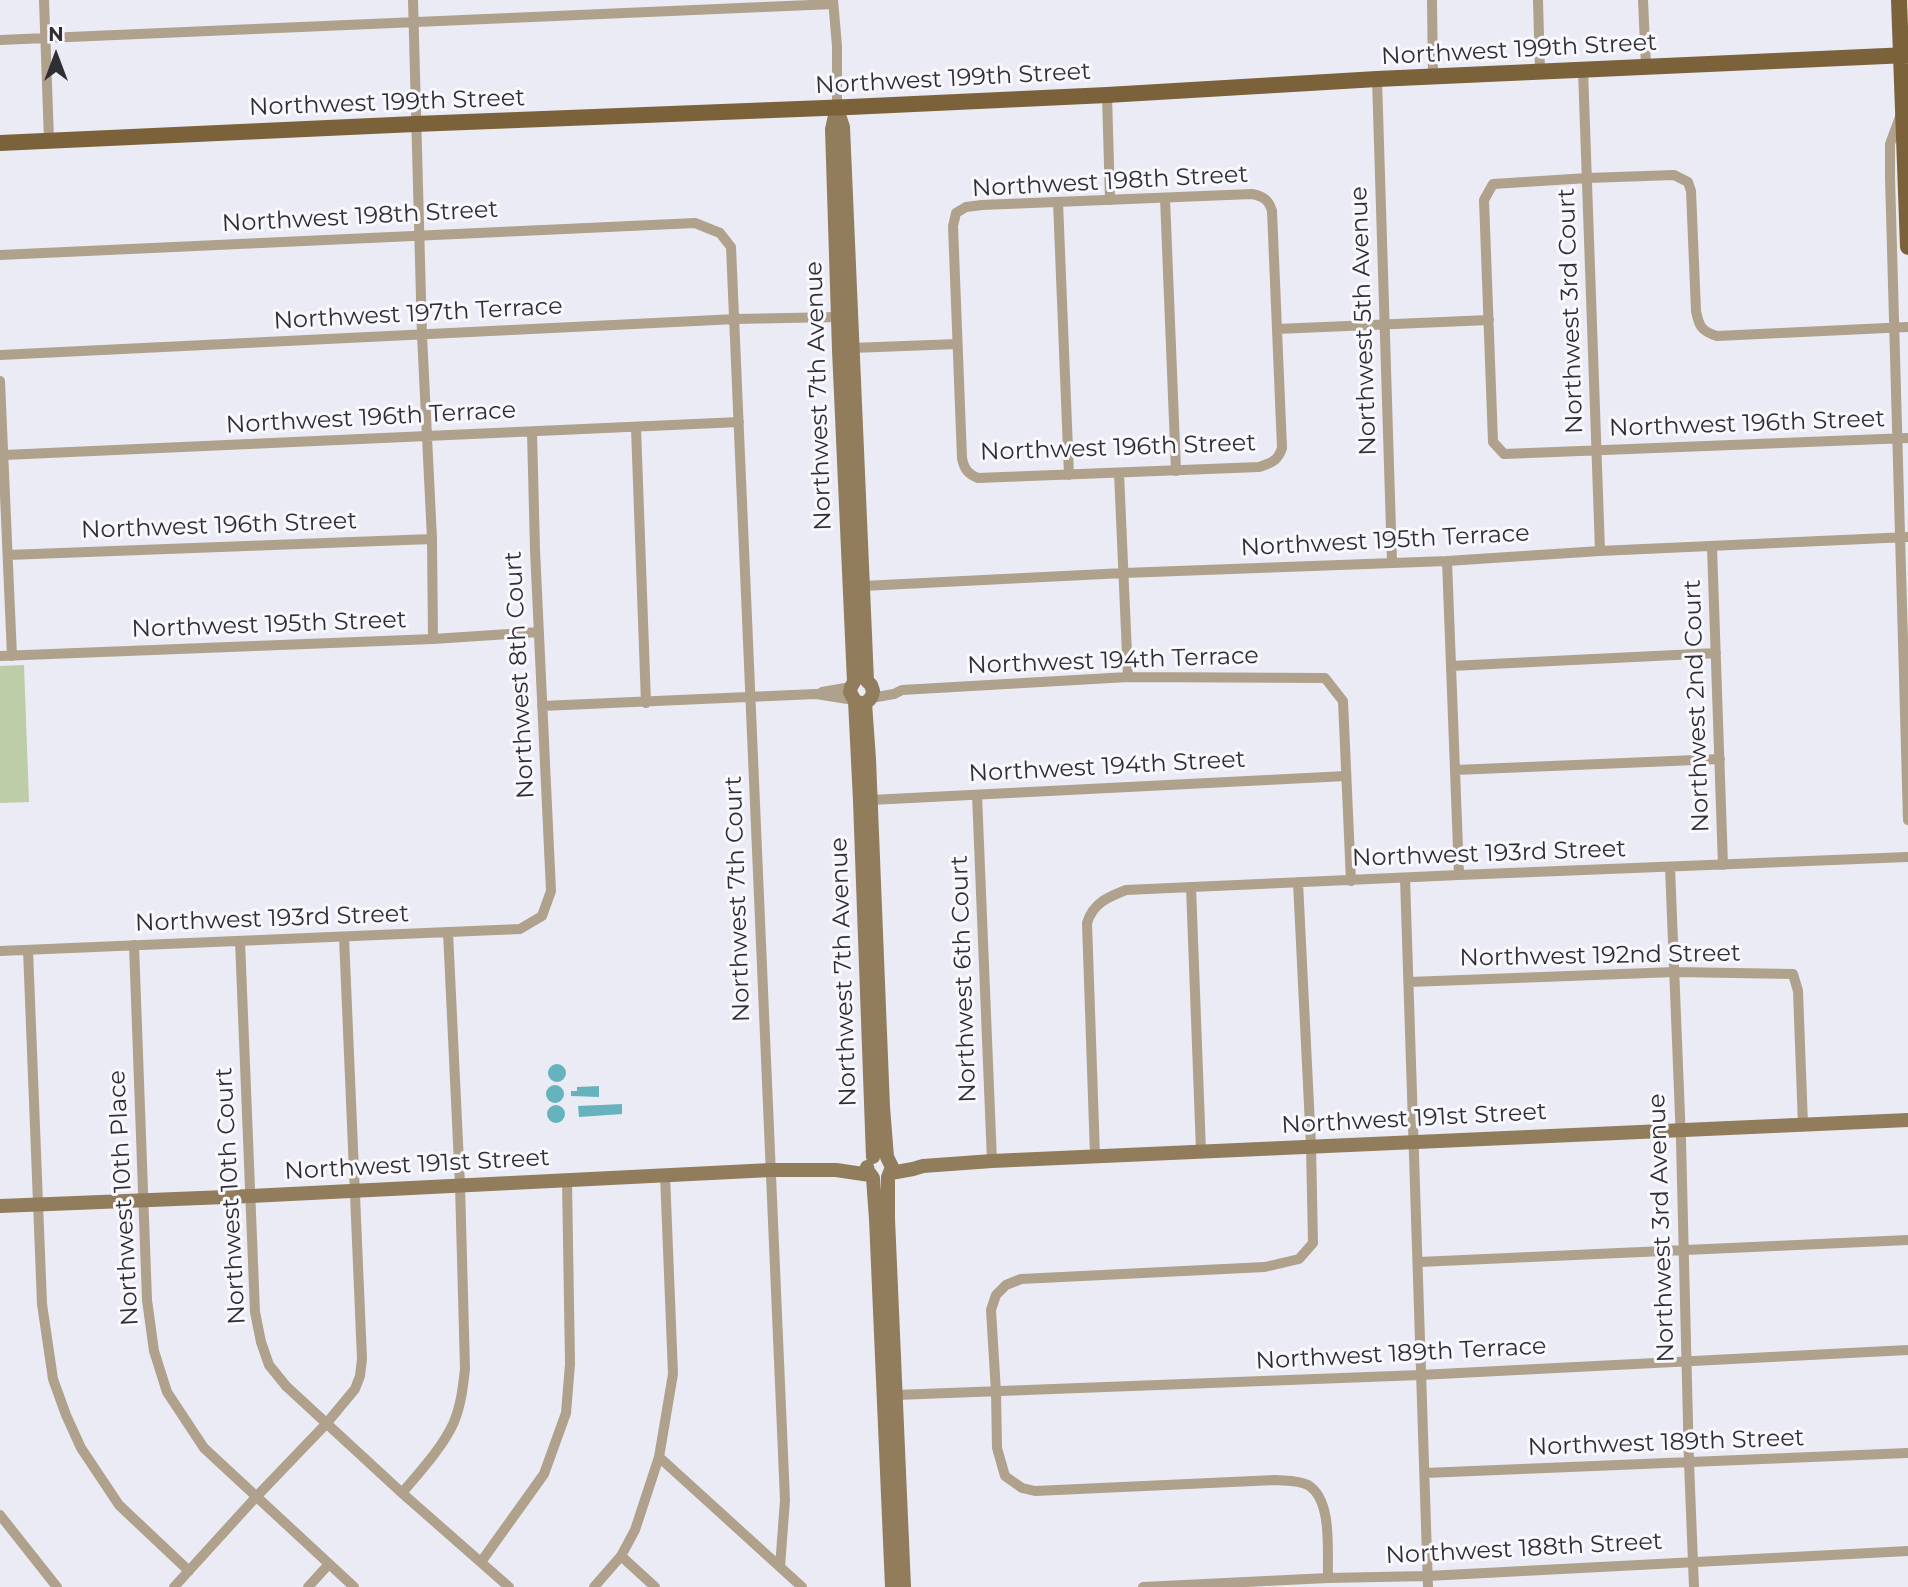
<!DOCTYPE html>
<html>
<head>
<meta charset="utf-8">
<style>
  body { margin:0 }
  #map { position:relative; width:1908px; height:1587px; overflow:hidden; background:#eaebf5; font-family:Montserrat,sans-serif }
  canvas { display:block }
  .north { position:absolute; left:21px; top:21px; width:70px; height:70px; -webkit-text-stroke:5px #f8f8fe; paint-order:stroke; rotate:0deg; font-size:19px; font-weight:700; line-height:28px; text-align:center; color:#2f2f33 }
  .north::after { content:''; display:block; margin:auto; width:24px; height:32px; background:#2f2f33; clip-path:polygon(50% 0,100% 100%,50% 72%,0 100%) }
</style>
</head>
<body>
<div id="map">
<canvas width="1908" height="1587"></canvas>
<div class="north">N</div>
</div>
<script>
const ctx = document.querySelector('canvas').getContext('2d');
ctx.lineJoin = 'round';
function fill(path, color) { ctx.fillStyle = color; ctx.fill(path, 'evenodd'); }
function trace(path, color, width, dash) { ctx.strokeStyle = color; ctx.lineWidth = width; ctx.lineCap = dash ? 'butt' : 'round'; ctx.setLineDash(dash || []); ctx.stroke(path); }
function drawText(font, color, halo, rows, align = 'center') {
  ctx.font = font + ' Montserrat,sans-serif'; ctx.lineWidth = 6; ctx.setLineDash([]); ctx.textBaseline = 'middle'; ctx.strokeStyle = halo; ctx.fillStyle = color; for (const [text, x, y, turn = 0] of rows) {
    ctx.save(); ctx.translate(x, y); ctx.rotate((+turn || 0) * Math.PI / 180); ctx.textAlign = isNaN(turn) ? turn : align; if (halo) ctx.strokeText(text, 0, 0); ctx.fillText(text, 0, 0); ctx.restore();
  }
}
fill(new Path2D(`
  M24 665 29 802 0 803V666Z`), '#bdcda7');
fill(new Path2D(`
  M548 1073a9 9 0 1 1 18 0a9 9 0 1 1-18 0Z
  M546 1094a9 9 0 1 1 18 0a9 9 0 1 1-18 0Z
  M599 1086V1097L571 1096V1091H577V1087Z
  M622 1104V1114L579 1117 578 1106Z
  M547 1114a9 9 0 1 1 18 0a9 9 0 1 1-18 0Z`), '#67b3bd');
trace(new Path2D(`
  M44 0 49 140
  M413 0 422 335 432 539 433 639
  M833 0 837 46V107
  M1432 0 1433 76
  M1538 0 1540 71
  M1643 0 1646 67
  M0 40 833 4
  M1583 70 1600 551
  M1377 79 1392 562
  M1107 95 1110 200
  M1900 117 1890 144V177L1908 820
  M1252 194C1263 196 1269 200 1272 211L1282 448C1278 461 1271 463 1259 467L978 478C968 474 964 469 962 458L953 226 956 213 966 207 982 205Z
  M1165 198 1176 471
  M1058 202 1069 475
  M0 255 695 223 720 233 731 247 785 1500 780 1567
  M1908 327 1717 336C1701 331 1699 326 1696 311L1691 191 1688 182 1674 175 1588 178 1493 184 1484 200 1493 442 1504 454 1908 438
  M1277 329 1489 320
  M852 348 957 344
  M0 355 736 319 838 317
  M0 381 12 656
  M636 428 646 703
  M4 455 739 422
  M1119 473 1128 677
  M1712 547 1723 865
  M8 555 432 539
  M1447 561 1459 875
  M863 586 1124 573 1447 561 1600 551 1908 537
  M0 656 433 639 539 632
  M1451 666 1716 653
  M822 692 851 687
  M871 698 894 694 902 690 1128 677 1325 678 1343 701 1351 881
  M542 706 816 694 854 700
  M1455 770 1720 759
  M977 795 992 1161
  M871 800 1346 776
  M1670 867 1681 1141 1689 1463 1694 1587
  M1405 878 1428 1587
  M1298 882 1311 1146 1313 1243 1299 1259 1265 1267 1021 1279 1006 1285 996 1295 991 1310 996 1392 997 1448 1005 1476 1022 1488 1035 1491 1275 1480C1286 1481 1298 1480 1308 1485 1333 1500 1327 1552 1328 1578
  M1191 887 1201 1151
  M240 941 255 1312 261 1342 269 1365 286 1386 402 1493 509 1587
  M134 945 147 1300 154 1351 167 1392 204 1448 354 1587
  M28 950 42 1304 53 1379 66 1415 81 1448 119 1505 189 1571
  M0 951 520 929 542 916 551 891 535 550 532 432
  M1409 982 1675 972 1793 974 1798 991 1803 1125
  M1095 1156 1087 923C1093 903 1108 897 1126 890L1459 875 1908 857
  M1419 1262 1908 1240
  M896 1395 1420 1375 1908 1350
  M659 1457 802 1587
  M1425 1473 1908 1453
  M402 1493C419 1473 443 1447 454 1422 461 1405 463 1387 465 1369L460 1185 448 932
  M0 1515 57 1587
  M621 1556 655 1587
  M481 1562 544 1474 566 1413 570 1364 567 1180
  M174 1587 256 1497 326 1424 355 1389 360 1376 362 1359 344 937
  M308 1587 329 1564
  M594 1587 621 1556 635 1530 659 1457 673 1374 665 1175
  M1143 1587 1328 1578 1427 1576 1908 1551`), '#afa18b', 10);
trace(new Path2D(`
  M837 107 832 129 839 350 854 682 851 687 850 692 855 701 860 801 873 1157
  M837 109 843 127 867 681 871 685 873 691C872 700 866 705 857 702
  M865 703 869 759 883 1107 887 1157 892 1167 888 1177V1219L904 1587
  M867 1167 868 1171 873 1178 876 1219 892 1587
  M891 1173 913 1169 923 1166 992 1161 1908 1120
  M0 1206 251 1196 771 1170H836L870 1175`), '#917c5c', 14);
trace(new Path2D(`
  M1899 0 1908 247
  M0 143 415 124 850 107 1107 95 1377 79 1908 55`), '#7b623a', 16);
drawText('24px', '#2f2f33', '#f8f8fe', [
  ["Northwest 199th Street",1519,50,-3],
  ["Northwest 199th Street",953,79,-3],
  ["Northwest 199th Street",387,103,-2],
  ["Northwest 198th Street",1110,182,-3],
  ["Northwest 198th Street",360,217,-3],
  ["Northwest 3rd Court",1571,311,-92],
  ["Northwest 197th Terrace",418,314,-3],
  ["Northwest 5th Avenue",1364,321,-92],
  ["Northwest 7th Avenue",819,396,-92],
  ["Northwest 196th Terrace",371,418,-3],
  ["Northwest 196th Street",1747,424,-2],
  ["Northwest 196th Street",1118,448,-2],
  ["Northwest 196th Street",219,526,-2],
  ["Northwest 195th Terrace",1385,541,-3],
  ["Northwest 195th Street",269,625,-2],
  ["Northwest 194th Terrace",1113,661,-2],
  ["Northwest 8th Court",520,675,-93],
  ["Northwest 2nd Court",1697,706,-92],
  ["Northwest 194th Street",1107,767,-3],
  ["Northwest 193rd Street",1489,854,-2],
  ["Northwest 7th Court",738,899,-92],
  ["Northwest 193rd Street",272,919,-2],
  ["Northwest 192nd Street",1600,956,-1],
  ["Northwest 7th Avenue",844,972,-92],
  ["Northwest 6th Court",964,979,-92],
  ["Northwest 191st Street",1414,1119,-3],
  ["Northwest 191st Street",417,1165,-3],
  ["Northwest 10th Court",231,1196,-93],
  ["Northwest 10th Place",124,1198,-93],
  ["Northwest 3rd Avenue",1662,1228,-92],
  ["Northwest 189th Terrace",1401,1354,-3],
  ["Northwest 189th Street",1666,1443,-2],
  ["Northwest 188th Street",1524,1549,-3]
]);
</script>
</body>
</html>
